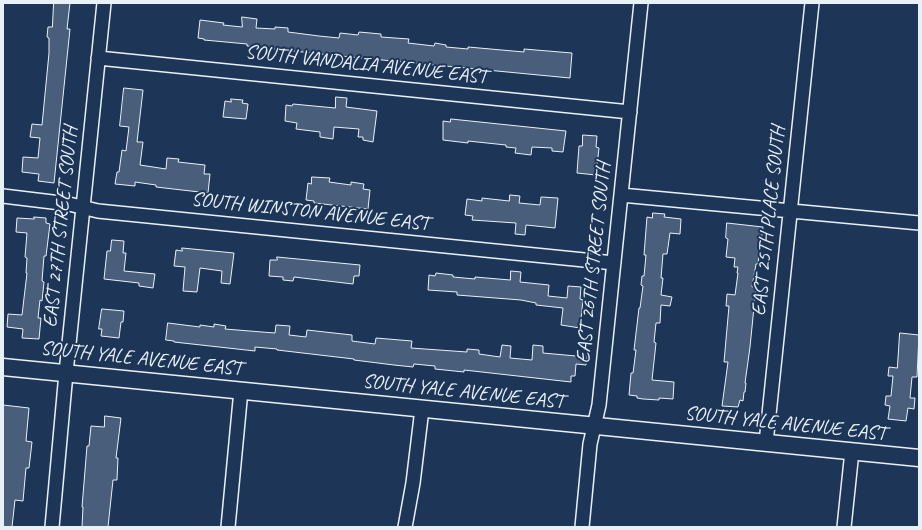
<!DOCTYPE html>
<html>
<head>
<meta charset="utf-8">
<style>
  body { margin:0 }
  #map { position:relative; width:922px; height:530px; overflow:hidden; background:#1d3557; font-family:Caveat,sans-serif }
  canvas { display:block }
  .frame { position:absolute; inset:0; border:4px solid #e8f1f8; pointer-events:none }
</style>
</head>
<body>
<div id="map">
<canvas width="922" height="530"></canvas>
<div class="frame"></div>
</div>
<script>
const ctx = document.querySelector('canvas').getContext('2d');
ctx.lineJoin = 'round';
function fill(path, color) { ctx.fillStyle = color; ctx.fill(path, 'evenodd'); }
function trace(path, color, width, dash) { ctx.strokeStyle = color; ctx.lineWidth = width; ctx.lineCap = dash ? 'butt' : 'round'; ctx.setLineDash(dash || []); ctx.stroke(path); }
function drawText(font, color, halo, rows, align = 'center') {
  ctx.font = font + ' Caveat,sans-serif'; ctx.lineWidth = 4; ctx.setLineDash([]); ctx.textBaseline = 'middle'; ctx.strokeStyle = halo; ctx.fillStyle = color; for (const [text, x, y, turn = 0] of rows) {
    ctx.save(); ctx.translate(x, y); ctx.rotate((+turn || 0) * Math.PI / 180); ctx.textAlign = isNaN(turn) ? turn : align; if (halo) ctx.strokeText(text, 0, 0); ctx.fillText(text, 0, 0); ctx.restore();
  }
}
const building = new Path2D(`
  M54 3H70L67 29H70L54 183 38 181 39 174 22 172 23 157 38 158 40 138 30 137 32 124 42 125 49 53V38L47 37 48 27H52Z
  M242 17 257 19 256 28 275 29V27L288 28V32L319 36 339 38 340 33 358 35 359 32 381 34V37L409 39 408 43 434 46 435 43 446 45V47L468 49V47L524 52V49L572 53 570 78 330 55 247 46V44L204 40V39L198 38 200 20 224 23 223 25 242 27Z
  M124 88 143 90 137 142H143L140 165 166 169 167 158 179 159 178 162 205 165 204 174H210L208 193 156 187V185L135 182V186L115 184 117 172H119L122 150 126 151 129 127 120 126Z
  M336 97 347 98 346 107 377 111 373 142 363 140V137H358L359 129 334 127 333 139 320 137V132L296 129 297 123 285 121 286 105 292 106 293 104 335 108Z
  M231 99 243 100 242 103 248 104 246 119 223 117 225 101 231 102Z
  M451 119 566 131 563 152 552 151V148L532 147 531 155 515 153 516 148 506 147V145L468 141V143L443 140V121L450 122Z
  M583 135 597 136 596 147 599 148 596 175 577 173 579 146H582Z
  M312 177 330 178 329 182 351 185V182L364 184 363 189 370 190 368 209 314 203V201L306 200 308 183 311 184Z
  M510 195 520 196 519 203 540 205 541 197 558 198 555 228 526 225 525 235 515 234 516 223 472 220 473 216 465 215 467 199 482 201V198L509 201Z
  M653 213 665 214 664 217 681 219 680 234 670 233 667 254H663L661 278H663L661 295 672 297 670 306 661 305 660 323H656L654 342 656 343 652 380 674 382 673 399 659 398V400L643 399 637 398V396L629 395 631 373H633L636 350H634L639 308H640L643 286 641 285 642 276H644L646 255H644L647 217 652 218Z
  M34 217 46 218V223L50 224 46 256H44L42 281 44 282 42 301 40 300 38 318H41L39 339 22 338 23 329 7 327 8 314 22 315 27 273H26L27 258 25 257 27 233 16 232 17 218 34 219Z
  M727 223 763 227 758 264H756L752 287H756L750 347 745 383H746L745 392H744L743 401 740 400 738 407 722 406 728 362H724L729 306H726L727 294 735 295 738 273H737L738 267H734L735 258 726 257 728 239 726 238Z
  M112 240 124 241 123 253H126L124 271 155 274 153 288 139 286V283L104 279 107 251H110Z
  M182 248 234 253 230 284 221 283 222 271 200 268 197 292 183 291 185 267 174 266 176 250 182 251Z
  M277 257 360 265 359 276H354L353 284 294 277 293 281 283 280V277L269 276 270 260H277Z
  M511 271 521 272 520 282 549 285 548 296 567 298 568 286 581 287 580 299 583 300 580 328 561 325 563 308 536 305V303L521 300 457 295V292L428 290 429 275 435 276 436 273 453 275V277L475 279V277L510 280Z
  M102 309 124 311 123 322H121L119 338 101 336 102 329H99Z
  M168 323 200 327V325L214 327V324L226 326 225 329 262 332 275 333 276 325 290 326 289 335 306 337 307 330 352 335V341L375 344 376 338 412 341 411 348 467 352V349L479 350V354L500 357 502 345 511 346 510 358 532 360 533 345 543 346V353L576 356V353L587 354 586 365 576 364 575 376H571V382L464 370V372L435 369V366L414 364 413 367 394 365 354 360V359L277 350V349L255 347V351L174 342V341L166 340Z
  M900 333 919 335 917 377H912L910 398H915L914 409 908 408 906 421 888 419 890 406 885 405 886 396H891L893 376H888L889 367 897 368Z
  M3 405 29 408 26 441 32 442 29 468H26L23 501 15 500 12 527H3Z
  M105 416 121 418 116 458H118L117 480H113L108 527H82L83 507H82L87 446H89L91 426 104 427Z`);
fill(building, '#495e7a');
trace(building, '#e8f1f8', 1);
const minor = new Path2D(`
  M98 58 630 112
  M621 195 919 223
  M3 196 69 204 98 211 614 263
  M766 443 812 3
  M52 527 66 373 104 3
  M228 527 241 390
  M405 527 413 483 422 409
  M582 527 590 444 599 405 641 3
  M844 527 852 451`);
const major = new Path2D(`
  M3 367 919 458`);
trace(minor, '#e8f1f8', 16);
trace(major, '#e8f1f8', 19);
trace(minor, '#1d3557', 13);
trace(major, '#1d3557', 16);
drawText('20px', '#e8f1f8', '#1d3557', [
  ["SOUTH VANDALIA AVENUE EAST",366,65,6],
  ["SOUTH WINSTON AVENUE EAST",310,212,6],
  ["EAST 25TH PLACE SOUTH",769,221,-84],
  ["EAST 27TH STREET SOUTH",61,227,-84],
  ["EAST 26TH STREET SOUTH",594,263,-84],
  ["SOUTH YALE AVENUE EAST",141,359,6],
  ["SOUTH YALE AVENUE EAST",463,392,6],
  ["SOUTH YALE AVENUE EAST",785,424,6]
]);
</script>
</body>
</html>
